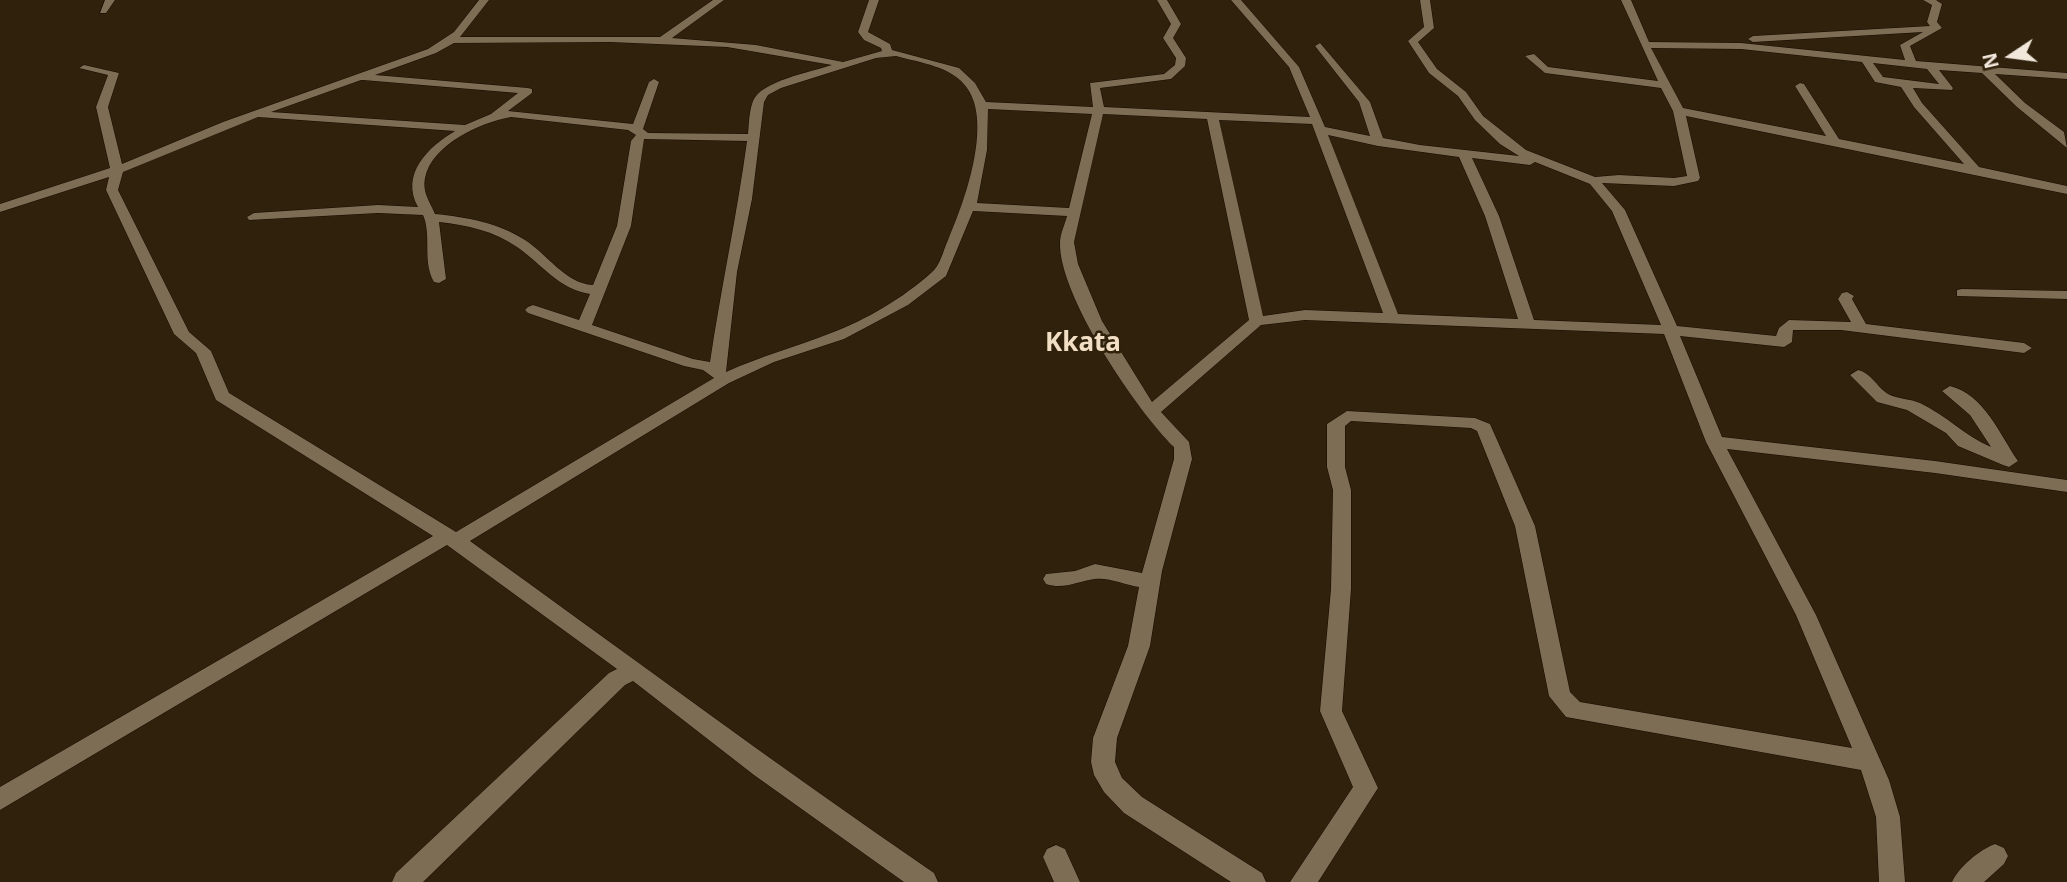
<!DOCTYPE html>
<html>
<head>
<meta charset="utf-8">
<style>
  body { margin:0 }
  #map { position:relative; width:2067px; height:882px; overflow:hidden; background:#2f210b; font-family:"Noto Sans",sans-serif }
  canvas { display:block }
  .north { position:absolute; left:1976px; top:21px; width:70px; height:70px; -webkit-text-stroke:5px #2f210b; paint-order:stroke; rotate:257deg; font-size:19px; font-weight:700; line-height:28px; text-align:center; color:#f1e8db }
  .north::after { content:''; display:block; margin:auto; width:24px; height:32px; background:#f1e8db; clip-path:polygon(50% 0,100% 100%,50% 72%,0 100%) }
</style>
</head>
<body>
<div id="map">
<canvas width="2067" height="882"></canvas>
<div class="north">N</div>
</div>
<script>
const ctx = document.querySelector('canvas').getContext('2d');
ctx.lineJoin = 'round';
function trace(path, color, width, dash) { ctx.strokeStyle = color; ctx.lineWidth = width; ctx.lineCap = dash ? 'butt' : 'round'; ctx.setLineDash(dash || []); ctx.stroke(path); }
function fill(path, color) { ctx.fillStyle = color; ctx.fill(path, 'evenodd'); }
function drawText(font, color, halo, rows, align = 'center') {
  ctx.font = font + ' "Noto Sans",sans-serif'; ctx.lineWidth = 5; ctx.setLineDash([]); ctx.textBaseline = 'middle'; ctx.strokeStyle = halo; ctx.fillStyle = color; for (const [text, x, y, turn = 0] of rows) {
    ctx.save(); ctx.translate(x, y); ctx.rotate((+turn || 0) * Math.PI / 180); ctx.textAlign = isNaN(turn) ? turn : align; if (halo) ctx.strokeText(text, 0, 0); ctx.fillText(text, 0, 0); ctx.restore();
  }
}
const street = new Path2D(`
  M105 0H115L106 13H100Z
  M479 0H489L460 37H660L713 0H724L672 38 756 45 843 62 882 51 881 48 864 40 858 32 869 0H879L868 32 890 44 892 50 959 68 975 83 986 102 1093 107 1090 83 1164 74 1175 65 1176 58 1163 38 1171 24 1157 0H1167L1181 24 1173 38 1186 58 1185 66 1171 79 1100 88 1104 107 1310 117 1289 67 1231 0H1241L1299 67 1325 127 1370 136 1359 102 1315 46 1320 43 1370 102 1383 138 1420 145 1519 156 1500 144 1475 120 1458 96 1429 73 1408 41 1424 27 1420 0H1430L1434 28 1418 42 1437 69 1466 92 1483 116 1526 150 1595 177 1619 175 1674 178 1687 176 1673 111 1661 88 1545 73 1525 56 1534 54 1548 67 1658 81 1621 0H1631L1649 42 1741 43 1905 60 1900 45 1923 32 1753 42 1748 39 1753 36 1930 26 1927 22 1932 5 1923 0H1936L1942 4 1937 22 1942 28 1910 46 1916 61 2067 73V79L1995 74 2025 103 2064 132 2067 148 2017 107 1982 73 1939 70 1953 88 1952 90 1913 88 1922 103 1979 167 2067 186V194L1686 116 1700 178 1698 181 1674 186 1602 183 1625 210 1677 326 1776 336 1779 328 1789 320 1851 322 1838 299 1842 293 1847 292 1854 296 1852 299 1866 324 2024 343 2032 348 2024 353 1841 330H1793L1792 342 1784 347 1680 336 1722 437 1935 461 2067 480V492L1935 473 1727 449 1816 615 1889 780 1900 817 1905 882H1879L1876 817 1861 770 1566 717 1549 696 1515 526 1477 431 1471 428 1351 421 1345 426V467L1351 490V589L1342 711 1378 788 1318 882H1290L1353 787 1320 711 1331 589 1333 490 1327 467V424L1347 411 1475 418 1490 424 1535 526 1570 692 1580 702 1852 748 1796 615 1706 442 1664 334 1305 320 1261 325 1161 412 1189 442 1192 459 1162 571 1150 646 1117 738 1115 762 1122 778 1142 797 1262 873 1266 882H1231L1124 813 1104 792 1094 775 1091 762 1093 738 1128 646 1139 587C1126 585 1108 577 1095 579 1078 581 1064 590 1046 584L1043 579 1046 574 1075 571 1095 564 1142 573 1174 459V447C1137 411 1058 295 1060 242 1060 234 1065 224 1067 216L973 211 946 276 908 305 844 339 774 362 729 383 470 541C625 652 777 766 934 873L938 882H904L754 775 633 681 625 685 423 882H392L396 873 609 673 617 669 447 545 0 810V787L433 536 216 400 196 353 174 334 106 190 109 177 0 212V204L110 168 96 107 108 75 79 68 84 65 119 73 108 107 122 164 223 122 428 49 454 32ZM610 42 727 47 832 65C811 72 761 81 753 101 749 111 749 124 748 134L648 133 643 129 659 82 654 79 649 82 633 124 508 111 532 93V89L528 88 375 75 436 53 454 43ZM1651 48 1741 49 1862 62 1875 82 1901 87 1914 107 1964 164 1839 139 1804 84 1800 83 1795 86 1826 136 1683 108ZM896 56C920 63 952 66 967 88 993 124 964 203 948 240 943 251 940 266 931 273 903 298 866 320 831 333 796 347 761 356 726 372L737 272 752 199 764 102 768 95 781 88 876 58ZM1873 63 1927 69 1939 84 1883 77ZM361 80H363L518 93 491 114 465 125 271 112ZM988 109 1092 114 1069 208 977 203 987 150ZM1103 114 1207 119 1249 320 1152 402 1102 321 1078 264 1074 242ZM258 117 455 131C428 147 400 174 418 207L378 205 254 213 247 217 249 220 378 213 423 215C432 236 422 261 434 282L439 283 446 279 439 222C467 225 494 231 517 247 542 264 558 289 590 294L579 320 533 305 528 307 525 310 528 313 684 366 703 370 714 378 456 532 229 393 211 351 189 332 118 190 123 172ZM511 117 628 130 636 135 631 141 617 226 593 285C566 284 547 254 525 240 499 223 466 217 435 214 430 202 422 192 425 178 431 145 481 122 511 117ZM1219 120 1312 124 1383 313 1305 310 1263 316ZM1328 135 1378 146 1459 157 1485 216 1518 319 1398 314ZM644 139 747 141C737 215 721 288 710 362L693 359 592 325 631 226ZM1472 158 1530 165 1535 162 1590 184 1612 211 1661 325 1534 320 1499 216Z
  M1962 289 2067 291V299L1957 296V290Z
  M1858 370C1871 373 1877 387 1888 394 1898 399 1911 399 1920 403 1946 415 1965 436 1991 447L1970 415 1942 391 1950 386C1984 394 2000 435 2018 461L2009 467 2003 465 1958 446 1946 433 1907 410 1877 402 1850 375Z
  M1995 844 2004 848 2008 856 2004 864 1984 882H1952C1959 867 1979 850 1995 844Z
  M1056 845 1065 849 1080 882H1054L1043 857 1047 849Z`);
trace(street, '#170a00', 1);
fill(street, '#7d6d55');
drawText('bold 26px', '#f1dec4', '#2f210b', [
  ["Kkata",1083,344]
]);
</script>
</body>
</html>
